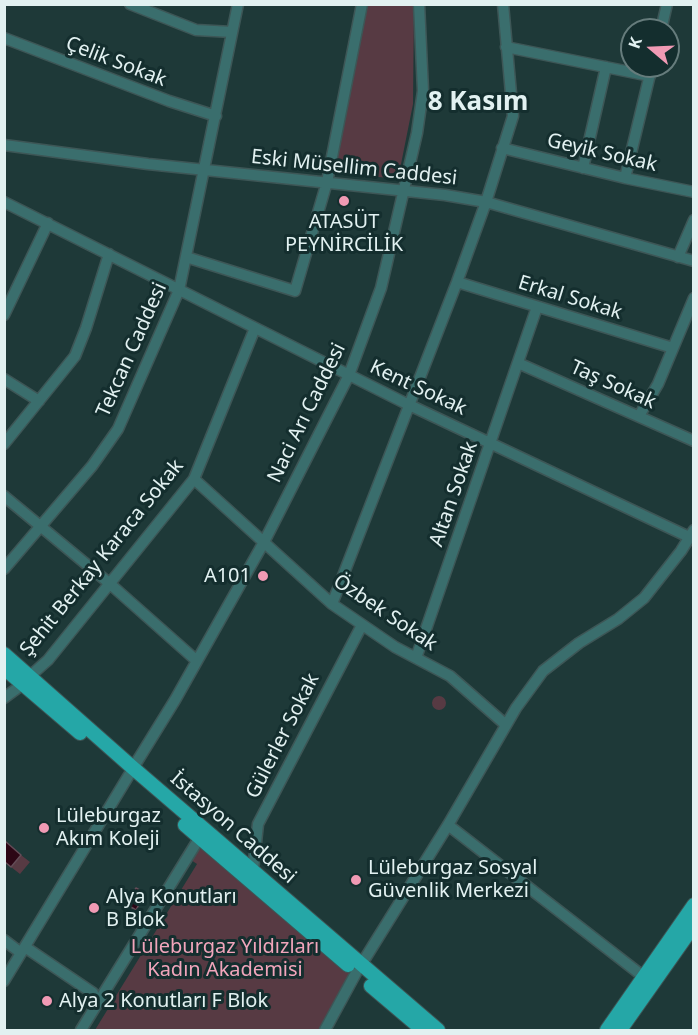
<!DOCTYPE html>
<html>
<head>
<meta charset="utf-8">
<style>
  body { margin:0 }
  #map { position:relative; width:698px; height:1035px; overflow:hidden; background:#1e3938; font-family:"Noto Sans",sans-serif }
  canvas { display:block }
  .frame { position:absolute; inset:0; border:6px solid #e2f1f1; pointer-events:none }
  .north { position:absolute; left:620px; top:18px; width:60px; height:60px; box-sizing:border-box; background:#142e2e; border:2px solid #667c7c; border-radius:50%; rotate:289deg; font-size:16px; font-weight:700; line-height:24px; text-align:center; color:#e2f1f1 }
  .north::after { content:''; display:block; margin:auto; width:21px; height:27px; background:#f09ab4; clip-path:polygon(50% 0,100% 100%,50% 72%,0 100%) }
</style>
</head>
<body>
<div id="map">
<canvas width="698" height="1035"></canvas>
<div class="frame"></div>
<div class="north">K</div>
</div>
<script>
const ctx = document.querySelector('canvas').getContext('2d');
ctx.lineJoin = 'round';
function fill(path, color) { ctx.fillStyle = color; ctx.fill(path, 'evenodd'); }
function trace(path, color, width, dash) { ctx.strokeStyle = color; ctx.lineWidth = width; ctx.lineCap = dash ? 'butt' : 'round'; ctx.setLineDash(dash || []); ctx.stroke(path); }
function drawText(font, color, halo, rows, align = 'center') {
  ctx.font = font + ' "Noto Sans",sans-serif'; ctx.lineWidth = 6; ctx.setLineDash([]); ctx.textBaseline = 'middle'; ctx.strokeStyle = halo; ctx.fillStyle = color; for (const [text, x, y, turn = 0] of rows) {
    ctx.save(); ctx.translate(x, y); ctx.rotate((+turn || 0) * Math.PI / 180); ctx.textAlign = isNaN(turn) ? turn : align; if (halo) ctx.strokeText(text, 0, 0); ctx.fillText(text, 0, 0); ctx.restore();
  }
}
fill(new Path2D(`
  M364 5H414L413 104 398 179 331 172Z
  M432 703a7 7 0 1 1 14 0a7 7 0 1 1-14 0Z
  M202 843 299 923 353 973 321 1030H95L197 864 191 860Z
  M21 855 30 862 20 874 11 867Z`), '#573a43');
const water = new Path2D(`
  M5 841 21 855 11 867 5 862Z
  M136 888 145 893 136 910 126 904Z`);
fill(water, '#2c0615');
trace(water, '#634c57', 1.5);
const minor = new Path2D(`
  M130 4 196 30 232 32
  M661 30 667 4
  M4 38 169 101 216 116
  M506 47 650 76
  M4 145 148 164 445 195 486 202 694 261
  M502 148 625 178 694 192
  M583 168 606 67
  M625 178 652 66
  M4 202 403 402 689 537
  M186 257 295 291 327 182 362 4
  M678 257 694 220
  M457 282 673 348
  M4 315 48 223
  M518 363 694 441
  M4 379 39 401
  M639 416 658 384 694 298
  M4 444 75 356 86 328 109 254
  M194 479 332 604 395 647 450 676 506 725
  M4 496 109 583 197 661
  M4 569 92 466 118 429 179 290 238 4
  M332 604 457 282 486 202 513 116 503 4
  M416 658 537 307
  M30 676 48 660 194 479 255 328
  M4 698 23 684
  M133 768 175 700 264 542 349 375 381 288 417 133 423 91 419 4
  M448 825 644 977
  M253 870 258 824 362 625
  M4 940 21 953
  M25 947 93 993
  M361 965 448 825 516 708 543 671 579 643 618 619 644 598 681 551 694 530
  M4 981 129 775
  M81 1030 200 837
  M325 1030 356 973`);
const major = new Path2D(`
  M4 654 133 768 438 1030
  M4 668 80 733
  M185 825 348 965
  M371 986 423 1030
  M607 1030 694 905
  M620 1030 694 925`);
trace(minor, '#3d5656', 13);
trace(major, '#3d5656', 16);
trace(minor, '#3a6e6d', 10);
trace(major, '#25a7a7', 14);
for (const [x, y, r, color] of [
  [344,201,6,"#f09ab4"],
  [263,576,6,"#f09ab4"],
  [44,828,6,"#f09ab4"],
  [356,880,6,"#f09ab4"],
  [94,908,6,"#f09ab4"],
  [47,1001,6,"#f09ab4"]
]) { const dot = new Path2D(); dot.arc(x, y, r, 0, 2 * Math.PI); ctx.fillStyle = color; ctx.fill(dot); trace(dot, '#142e2e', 2); }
drawText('20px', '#e2f1f1', '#142e2e', [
  ["Çelik Sokak",116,62,21],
  ["Geyik Sokak",602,153,13],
  ["Eski Müsellim Caddesi",354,168,6],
  ["Erkal Sokak",570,298,17],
  ["Tekcan Caddesi",132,350,-66],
  ["Taş Sokak",613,385,24],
  ["Kent Sokak",418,388,25],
  ["Naci Arı Caddesi",307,413,-64],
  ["Altan Sokak",454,494,-71],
  ["Şehit Berkay Karaca Sokak",102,558,-51],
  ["Özbek Sokak",385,613,34],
  ["Gülerler Sokak",283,736,-63],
  ["İstasyon Caddesi",233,828,41]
]);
drawText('20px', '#e2f1f1', '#142e2e', [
  ["ATASÜT",344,222,"center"],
  ["PEYNİRCİLİK",344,245,"center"],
  ["A101",251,576,"right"],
  ["Lüleburgaz",56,816],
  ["Akım Koleji",56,839],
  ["Lüleburgaz Sosyal",368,868],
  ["Güvenlik Merkezi",368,891],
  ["Alya Konutları",106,897],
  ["B Blok",106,920],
  ["Alya 2 Konutları F Blok",59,1001]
], 'left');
drawText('20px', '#f1a5bb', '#142e2e', [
  ["Lüleburgaz Yıldızları",225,947],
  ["Kadın Akademisi",225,970]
]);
drawText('bold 26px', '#e2f1f1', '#142e2e', [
  ["8 Kasım",478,103]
]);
</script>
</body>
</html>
